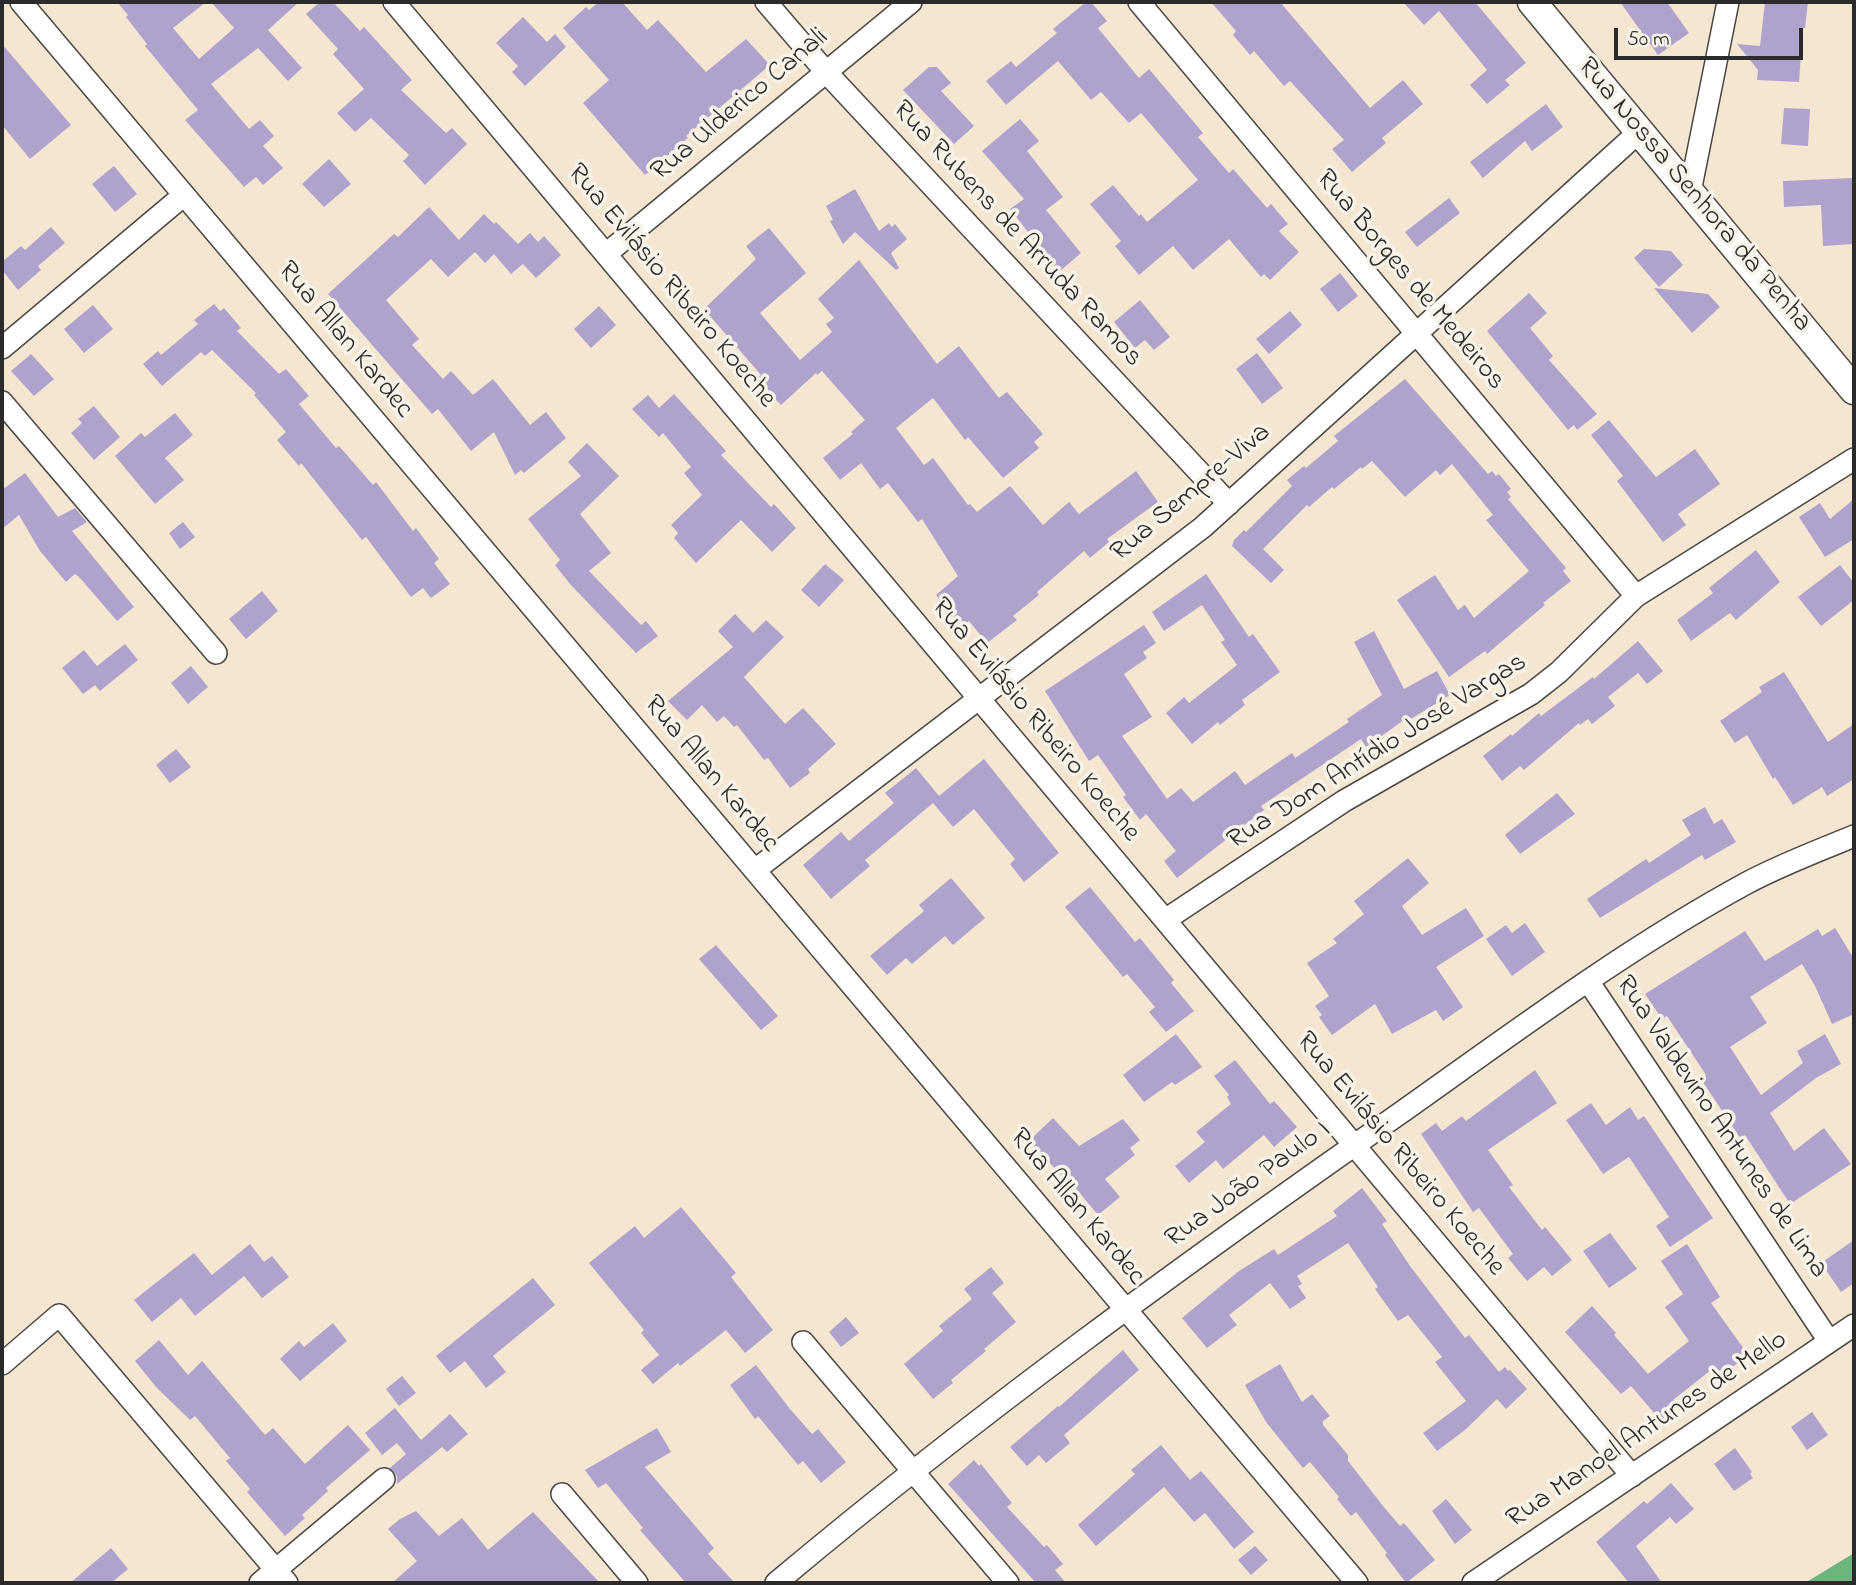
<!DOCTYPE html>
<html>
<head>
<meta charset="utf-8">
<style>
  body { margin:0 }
  #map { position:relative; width:1856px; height:1585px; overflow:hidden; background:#f5e6d1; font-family:"Indie Flower",sans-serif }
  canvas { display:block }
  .frame { position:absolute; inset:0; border:4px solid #2b2b2b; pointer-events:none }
  .scale { position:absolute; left:1614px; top:28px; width:189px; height:32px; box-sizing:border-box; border:4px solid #2b2b2b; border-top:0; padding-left:9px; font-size:21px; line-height:24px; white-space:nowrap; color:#2b2b2b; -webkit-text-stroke:5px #f7f3e8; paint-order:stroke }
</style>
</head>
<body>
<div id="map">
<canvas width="1856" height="1585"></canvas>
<div class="frame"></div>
<div class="scale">50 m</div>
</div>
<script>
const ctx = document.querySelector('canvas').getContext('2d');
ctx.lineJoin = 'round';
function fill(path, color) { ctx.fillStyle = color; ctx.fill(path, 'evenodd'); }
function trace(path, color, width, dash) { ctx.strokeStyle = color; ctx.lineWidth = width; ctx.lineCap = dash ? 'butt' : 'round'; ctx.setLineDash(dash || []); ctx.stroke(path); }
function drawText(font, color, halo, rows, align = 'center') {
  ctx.font = font + ' "Indie Flower",sans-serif'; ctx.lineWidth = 7; ctx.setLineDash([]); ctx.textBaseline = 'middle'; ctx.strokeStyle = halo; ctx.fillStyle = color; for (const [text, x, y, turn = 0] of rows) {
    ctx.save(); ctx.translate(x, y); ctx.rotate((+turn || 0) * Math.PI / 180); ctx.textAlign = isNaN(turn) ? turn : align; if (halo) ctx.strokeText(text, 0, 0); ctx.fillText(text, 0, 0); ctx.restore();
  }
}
fill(new Path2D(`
  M1854 1553V1583H1805Z`), '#6cb67e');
fill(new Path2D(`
  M117 2H206L173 28 199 59 234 28 211 2H299L268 30 302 68 288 81 258 48 211 84 249 129 260 120 274 136 263 146 283 168 263 185 256 177 244 187 185 120 198 110 145 46 147 44 126 17 128 15Z
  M320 2H333L360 31 364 27 412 80 401 90 446 133 452 128 467 144 425 185 403 161 409 155 371 118 355 132 337 113 364 89 333 54 338 49 306 14Z
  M599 2H622L647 30 658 20 706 72 746 39 770 65 686 136 688 138 645 175 583 103 609 80 563 28 586 7 589 10Z
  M1086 2H1091L1107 21 1098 28 1139 78 1149 69 1203 133 1198 137 1229 173 1233 169 1267 208 1271 204 1288 224 1279 231 1299 252 1270 280 1264 274 1261 277 1229 239 1193 270 1173 246 1139 275 1115 246 1121 241 1090 204 1113 185 1139 216 1141 214 1147 222 1198 180 1141 113 1129 123 1101 92 1091 100 1058 61 1006 105 986 81 1011 61 1016 67 1057 33 1053 29Z
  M1211 2H1280L1370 108 1403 80 1423 104 1382 138 1386 143 1352 172 1332 149 1344 140 1290 81 1284 86 1254 51 1250 55 1233 35 1236 31Z
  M1403 2H1475L1526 63 1505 80 1510 85 1487 104 1470 85 1487 70 1439 11 1424 25Z
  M1620 2H1667L1689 33 1658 55Z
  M1765 2H1808L1805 28H1803L1799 82 1757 80 1758 70 1737 44 1760 46Z
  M523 17 547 42 555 34 566 47 525 86 512 72 518 66 496 43Z
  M2 44 71 125 30 159 2 125Z
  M929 67H937L951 83 941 91 974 126 954 144 903 90Z
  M1546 104 1563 127 1532 151 1525 141 1483 178 1470 162Z
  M1784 108 1810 109 1808 146 1781 144Z
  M1020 119 1039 141 1027 151 1063 197 1046 210 1081 253 1059 272 1010 209 1024 199 982 151Z
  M329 159 351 184 324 207 302 184Z
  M114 166 137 194 115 212 92 184Z
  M1854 178V244L1823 246 1821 205 1784 207 1783 181Z
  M855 189 879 231 889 223 892 227 895 224 907 239 891 253 899 268 896 270 855 232 843 244 830 221 833 220 826 206Z
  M1449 198 1460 213 1417 247 1405 232Z
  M429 207 459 240 484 214 494 224 496 222 518 244 530 233 538 242 544 236 561 255 536 278 523 264 511 274 494 254 485 263 475 252 448 277 431 259 386 300 419 339 412 345 443 379 451 371 473 395 493 379 530 425 546 412 566 438 524 473 521 470 515 475 494 432 471 451 438 409 432 414 328 294 394 234 398 237Z
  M51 227 65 243 38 266 41 270 18 290 2 270V262L21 246 25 250Z
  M769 228 806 273 760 313 800 360 832 332 826 324 834 318 818 299 859 260 937 364 959 346 999 398 1007 392 1043 434 1034 442 1039 448 1003 478 968 437 965 440 933 398 896 428 924 465 933 458 968 505 970 504 977 512 1010 486 1043 525 1069 502 1079 514 1136 471 1158 502 1107 539 1109 542 1090 558 1084 551 1037 592 1039 595 1013 616 1017 620 987 643 969 621 962 627 936 595 958 576 922 519 918 522 888 483 880 489 861 463 840 480 823 458 853 434 851 432 865 420 822 371 817 375 816 373 781 405 756 379 761 375 704 309 756 259 746 246Z
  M1644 249 1671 251 1683 265 1659 287 1634 258Z
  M1340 273 1358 296 1338 312 1320 289Z
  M1654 288 1708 294 1720 307 1692 333Z
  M1529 293 1547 313 1530 328 1553 356 1549 360 1597 414 1577 430 1574 425 1568 430 1487 331Z
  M1140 300 1170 337 1154 350 1145 340 1135 348 1114 322Z
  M214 304 220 311 224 308 241 328 237 331 279 374 286 369 309 396 299 404 336 448 339 446 373 485 376 482 413 531 416 528 439 559 434 563 450 584 431 598 423 588 411 597 366 537 362 540 301 463 299 466 277 440 286 432 254 395 256 393 212 350 205 356 201 352 162 386 143 364 158 351 161 355 198 324 194 320Z
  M93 305 113 329 84 353 64 329Z
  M599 306 616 325 591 348 574 329Z
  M1290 311 1302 325 1269 354 1256 339Z
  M1257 353 1283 388 1262 404 1236 369Z
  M31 354 54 379 34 396 11 371Z
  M1405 379 1488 474 1492 471 1496 476 1499 474 1511 489 1507 492 1511 497 1508 499 1566 568 1563 571 1571 581 1543 603 1545 605 1487 654 1485 651 1449 677 1397 600 1435 575 1458 610 1465 605 1474 618 1529 571 1486 520 1493 515 1452 464 1440 475 1436 470 1405 497 1372 461 1362 469 1361 467 1334 489 1332 487 1309 507 1307 505 1263 549 1284 570 1271 583 1232 546 1234 540 1244 530 1246 532 1292 486 1287 480 1304 466 1306 468 1338 441 1334 436Z
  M674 394 726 451 721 455 771 507 774 504 796 528 772 552 741 520 696 563 674 538 678 533 671 525 702 495 684 473 691 467 663 433 659 437 632 409 648 395 659 408Z
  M94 406 120 437 94 460 71 433 82 423 78 419Z
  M175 413 193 435 165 458 184 480 155 504 115 456 141 433 145 437Z
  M1609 420 1656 477 1695 449 1720 484 1678 514 1686 525 1663 542 1617 481 1623 476 1591 435Z
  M587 443 619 476 580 514 611 553 589 571 641 625 646 621 658 636 636 653 570 584 555 565 560 560 528 519 581 476 568 462Z
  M25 473 58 517 75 508 87 522 72 531 134 607 117 621 80 578 75 574 66 582 40 551 19 515 2 529V490Z
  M1854 499V539L1825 557 1799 517 1820 503 1830 519Z
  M183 522 195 537 180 549 169 533Z
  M1756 550 1780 582 1736 620 1730 613 1691 641 1677 620 1713 593 1709 588Z
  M825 564 844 580 819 607 801 590Z
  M1840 565 1854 583V600L1821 626 1798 597Z
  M1206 574 1249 637 1253 634 1280 672 1242 700 1245 705 1220 725 1218 722 1192 744 1166 713 1184 697 1189 703 1237 665 1221 642 1225 640 1202 605 1164 631 1152 612Z
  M262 591 278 611 246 639 229 619Z
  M735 614 753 633 766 620 784 637 744 677 785 724 803 708 836 744 808 769 810 773 790 788 768 758 764 760 737 725 734 727 724 716 717 722 702 705 687 720 668 701 733 647 718 631Z
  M1144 625 1156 643 1143 652 1147 658 1124 674 1152 717 1122 736 1167 799 1181 788 1193 802 1235 771 1245 785 1292 753 1295 758 1349 722 1347 719 1382 695 1354 642 1374 631 1404 689 1437 671 1450 695 1406 722 1404 720 1366 747 1361 739 1261 806 1264 810 1177 878 1164 861 1176 851 1146 814 1140 820 1123 797 1126 795 1098 755 1089 761 1045 691Z
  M1638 641 1663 671 1647 684 1638 673 1608 697 1615 706 1592 724 1588 719 1580 725 1579 723 1524 770 1520 766 1502 781 1483 756 1511 734 1512 736 1539 713 1541 716 1593 677 1594 679Z
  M125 644 138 660 100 691 95 685 83 694 62 668 84 650 97 666Z
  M191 666 208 687 188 704 171 683Z
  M1784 672 1828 742 1854 724V779L1827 796 1822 787 1793 805 1775 777 1773 779 1747 735 1735 743 1720 721 1762 692 1759 687Z
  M176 749 191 767 170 783 156 765Z
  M984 759 1059 853 1024 882 1010 864 1015 859 974 809 953 827 933 803 865 860 870 866 831 899 803 865 841 832 849 841 894 803 885 793 916 768 939 796Z
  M1557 793 1575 814 1520 854 1505 835Z
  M1705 807 1714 824 1722 819 1736 842 1705 860 1702 855 1600 918 1587 899 1646 859 1649 863 1691 835 1682 820Z
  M1408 858 1429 883 1402 906 1422 935 1466 908 1484 936 1436 967 1463 1007 1443 1021 1436 1010 1392 1034 1375 1004 1332 1035 1319 1017 1322 1015 1315 1006 1329 996 1307 963 1337 943 1333 939 1364 914 1354 901Z
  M951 878 985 918 953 945 945 936 912 964 906 958 887 975 870 956 924 911 919 905Z
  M1090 887 1135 942 1140 938 1174 980 1171 983 1194 1011 1166 1032 1149 1012 1155 1007 1127 974 1123 977 1065 907Z
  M1525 923 1545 952 1512 976 1486 939 1506 925 1512 933Z
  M1835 928 1854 959V1014L1832 1024 1815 986 1802 964 1750 997 1767 1023 1730 1047 1761 1095 1803 1063 1797 1051 1825 1034 1841 1064 1816 1078 1770 1113 1794 1151 1824 1128 1851 1164 1790 1204 1745 1135 1740 1138 1715 1100 1700 1078 1706 1075 1667 1016 1662 1019 1645 994 1745 931 1765 961 1818 929 1822 936Z
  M716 945 778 1016 761 1030 699 959Z
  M1176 1034 1202 1067 1175 1085 1172 1082 1144 1102 1123 1075Z
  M1235 1060 1270 1104 1274 1101 1297 1127 1274 1147 1264 1135 1223 1169 1216 1160 1189 1183 1175 1166 1205 1142 1196 1132 1231 1104 1227 1097 1229 1095 1214 1076Z
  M1535 1070 1557 1103 1488 1150 1513 1185 1509 1187 1542 1230 1545 1227 1572 1260 1552 1276 1544 1267 1527 1281 1508 1258 1513 1254 1479 1208 1473 1212 1421 1134 1436 1123 1442 1131 1462 1116 1466 1121Z
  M1591 1103 1606 1125 1630 1107 1638 1120 1644 1116 1713 1218 1670 1247 1656 1226 1669 1217 1629 1157 1603 1174 1566 1120Z
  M1053 1118 1079 1146 1123 1119 1140 1140 1130 1148 1135 1155 1105 1179 1120 1197 1098 1215 1063 1173 1061 1175 1029 1141Z
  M1362 1188 1387 1221 1382 1224 1410 1266 1465 1338 1469 1335 1499 1372 1505 1367 1508 1371 1510 1370 1527 1389 1506 1409 1497 1399 1465 1430 1437 1451 1423 1433 1466 1401 1435 1362 1442 1357 1408 1315 1398 1321 1375 1289 1378 1287 1348 1243 1297 1276 1302 1284 1298 1286 1306 1298 1290 1309 1270 1283 1229 1315 1237 1325 1207 1348 1182 1318 1239 1271 1274 1249 1278 1255 1337 1216 1333 1211Z
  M681 1207 736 1273 731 1277 773 1330 745 1353 726 1330 680 1366 678 1363 653 1384 641 1370 659 1355 641 1333 644 1330 589 1263 635 1226 644 1238Z
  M1610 1233 1637 1269 1609 1288 1583 1251Z
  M1854 1240V1283L1841 1292 1821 1263Z
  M250 1244 264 1262 272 1256 289 1277 262 1298 244 1276 195 1316 181 1298 152 1322 134 1300 194 1253 212 1275Z
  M1687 1244 1720 1297 1711 1303 1749 1356 1717 1377 1711 1370 1673 1400 1678 1406 1661 1421 1631 1386 1621 1394 1565 1332 1592 1306 1616 1333 1614 1335 1648 1374 1689 1341 1665 1307 1683 1294 1661 1261Z
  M991 1267 1004 1283 992 1293 1016 1322 984 1349 986 1351 951 1380 953 1383 933 1399 904 1364 943 1331 939 1326 972 1299 964 1289Z
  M533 1278 555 1305 493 1356 506 1372 486 1388 465 1361 450 1373 436 1356Z
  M846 1317 859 1333 841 1347 829 1332Z
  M333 1323 347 1341 300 1381 280 1359 299 1341 304 1347Z
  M159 1340 188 1375 202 1361 265 1435 273 1428 305 1464 348 1425 370 1450 326 1488 328 1491 302 1515 305 1518 285 1536 247 1492 250 1489 226 1461 230 1458 195 1416 190 1420 156 1387 135 1361Z
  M1123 1350 1139 1370 1064 1435 1070 1443 1046 1463 1039 1455 1027 1466 1010 1447 1058 1406 1059 1407Z
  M1280 1364 1302 1402 1312 1394 1330 1416 1323 1421V1425L1348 1455V1461L1383 1506 1400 1526 1404 1523 1435 1560 1406 1583 1385 1555 1387 1553 1356 1512 1351 1516 1337 1499 1339 1497 1310 1462 1303 1468 1266 1422 1245 1385Z
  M756 1365 790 1409 812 1434 818 1429 846 1462 821 1483 803 1461 798 1465 758 1416 755 1419 730 1385Z
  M402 1376 416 1393 399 1406 386 1389Z
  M395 1408 421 1440 450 1414 468 1434 447 1452 442 1447 397 1484V1476L390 1468 406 1454 397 1443 382 1455 365 1433Z
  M1812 1412 1828 1435 1807 1450 1791 1427Z
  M657 1428 671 1452 645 1467 714 1548 708 1554 735 1583H686L640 1530 643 1528 606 1483 598 1488 585 1470Z
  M1161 1445 1190 1480 1201 1471 1254 1532 1234 1549 1205 1513 1194 1522 1164 1487 1096 1546 1078 1525 1135 1474 1131 1470Z
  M1735 1448 1752 1472 1750 1474 1753 1478 1734 1491 1714 1464Z
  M974 1460 979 1466 981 1464 1012 1503 1007 1507 1044 1547 1047 1545 1063 1564 1055 1570 1066 1583H1036L948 1484Z
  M1671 1483 1694 1509 1676 1524 1670 1517 1636 1546 1662 1583H1629L1596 1542 1644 1501 1647 1504Z
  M1446 1499 1472 1530 1455 1544 1432 1511Z
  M416 1511 439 1536 462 1518 488 1550 533 1512 600 1583H392L417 1561 388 1529 400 1519Z
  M1255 1546 1268 1560 1251 1575 1238 1560Z
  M111 1548 128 1569 111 1583H70Z`), '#afa3cd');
const street = new Path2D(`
  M21 2 1357 1583
  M394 2 1632 1476
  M766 2 826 72 1229 504
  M1139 2 1636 596
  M1690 192 1728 2
  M606 254 911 2
  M2 348 184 195
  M2 402 216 653
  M755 870 1203 527 1640 131
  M1165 920 1344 801 1531 694 1559 672 1636 596 1854 459
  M1588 981 1829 1341
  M803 1342 1008 1583
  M2 1364 59 1315 287 1583
  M562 1494 637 1583
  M260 1583 384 1479
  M776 1583C975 1416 1186 1263 1399 1114 1512 1034 1624 950 1745 884 1780 865 1818 851 1854 836
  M1473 1583 1854 1325`);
const secondary = new Path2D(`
  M1532 2 1854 390`);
trace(street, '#494744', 24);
trace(secondary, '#494744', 31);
trace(street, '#fff', 21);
trace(secondary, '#fff', 28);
drawText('28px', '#2b2b2b', '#f7f3e8', [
  ["Rua Ulderico Canali",741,106,-40],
  ["Rua Nossa Senhora da Penha",1693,196,50],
  ["Rua Rubens de Arruda Ramos",1016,235,47],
  ["Rua Borges de Medeiros",1409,281,50],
  ["Rua Evilásio Ribeiro Koeche",670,287,50],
  ["Rua Allan Kardec",344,341,50],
  ["Rua Sempre-Viva",1192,494,-40],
  ["Rua Evilásio Ribeiro Koeche",1034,721,50],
  ["Rua Dom Antídio José Vargas",1378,753,-32],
  ["Rua Allan Kardec",710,775,50],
  ["Rua Valdevino Antunes de Lima",1720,1128,56],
  ["Rua Evilásio Ribeiro Koeche",1399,1155,50],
  ["Rua João Paulo I",1249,1186,-36],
  ["Rua Allan Kardec",1076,1208,50],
  ["Rua Manoel Antunes de Mello",1648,1431,-34]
]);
</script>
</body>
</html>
